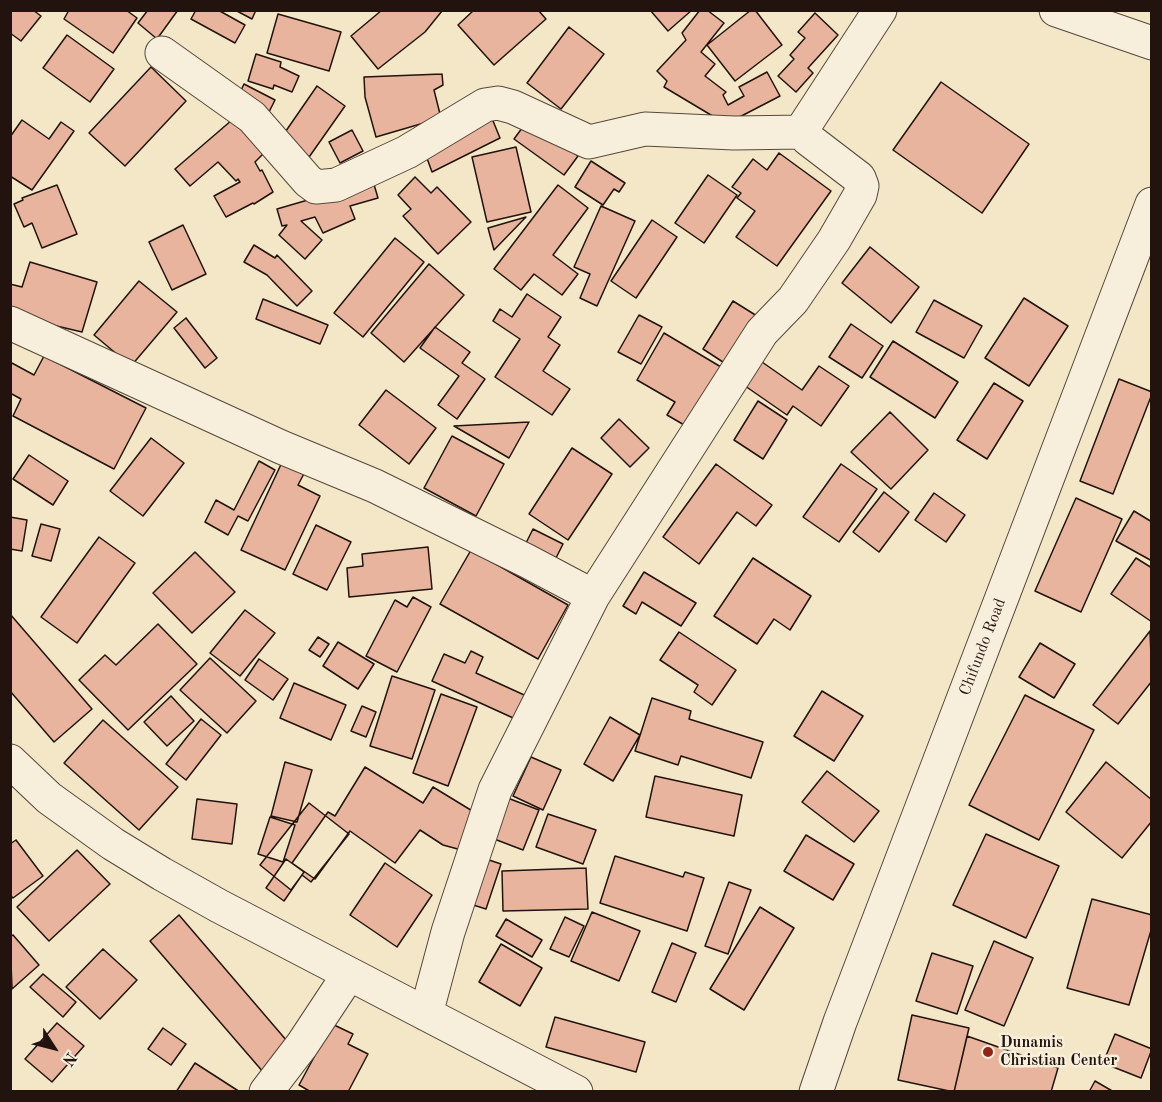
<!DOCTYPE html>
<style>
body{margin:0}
#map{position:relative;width:1162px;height:1102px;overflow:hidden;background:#f3e7c8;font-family:"Old Standard TT",serif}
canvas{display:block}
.frame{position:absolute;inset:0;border:12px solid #22130e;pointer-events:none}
.north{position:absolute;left:24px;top:1018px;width:60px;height:60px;-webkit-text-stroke:4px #f7efdb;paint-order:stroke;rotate:126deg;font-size:16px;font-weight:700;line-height:24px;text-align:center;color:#22130e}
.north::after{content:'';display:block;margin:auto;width:21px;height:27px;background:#22130e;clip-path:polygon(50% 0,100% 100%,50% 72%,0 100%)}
</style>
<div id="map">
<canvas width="1162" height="1102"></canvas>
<div class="frame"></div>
<div class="north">N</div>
</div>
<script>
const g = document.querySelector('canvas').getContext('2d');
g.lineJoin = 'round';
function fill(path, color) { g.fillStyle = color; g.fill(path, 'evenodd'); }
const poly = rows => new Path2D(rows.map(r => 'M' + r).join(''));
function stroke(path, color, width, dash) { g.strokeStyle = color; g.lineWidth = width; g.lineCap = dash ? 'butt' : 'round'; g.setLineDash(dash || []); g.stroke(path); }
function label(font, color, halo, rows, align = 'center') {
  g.font = font + ' "Old Standard TT",serif'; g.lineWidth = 5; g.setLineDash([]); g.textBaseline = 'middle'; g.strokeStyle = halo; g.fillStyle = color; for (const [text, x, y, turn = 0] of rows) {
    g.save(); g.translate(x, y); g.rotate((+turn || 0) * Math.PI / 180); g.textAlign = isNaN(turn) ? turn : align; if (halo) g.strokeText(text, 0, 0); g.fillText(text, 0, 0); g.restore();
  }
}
const building = poly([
 [10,10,33,10,41,16,21,41,10,33,10,10],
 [69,10,126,10,137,18,113,53,64,19,69,10],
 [148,10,178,10,157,39,138,23,148,10],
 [196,10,218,10,245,25,235,43,191,19,196,10],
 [235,10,256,10,252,19,235,10],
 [382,10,440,10,442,11,425,32,378,69,351,36,382,10],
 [474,10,538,10,546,19,494,65,458,25,474,10],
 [650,10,692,10,668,31,650,10],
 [700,10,707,10,724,23,701,52,715,64,705,76,726,92,723,95,728,105,744,96,739,87,767,72,780,96,726,124,664,87,667,81,657,71,686,40,682,33,700,10],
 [751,10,755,10,782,45,735,81,707,45,751,10],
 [815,13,838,35,808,68,813,73,796,92,778,76,794,59,790,55,805,38,798,32,815,13],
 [278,14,341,32,329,71,267,53,278,14],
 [569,27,604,54,561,109,527,83,569,27],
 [67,35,114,69,90,102,43,68,67,35],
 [256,54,281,62,280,67,299,76,292,92,274,85,273,89,248,81,256,54],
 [151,67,186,101,125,166,89,133,151,67],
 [442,74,443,85,434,90,441,118,376,137,365,97,364,77,442,74],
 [941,82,1029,144,982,213,893,150,941,82],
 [244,84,275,100,268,114,237,99,244,84],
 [317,86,345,106,307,160,279,141,317,86],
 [491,116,500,138,432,172,424,150,491,116],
 [22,120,49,139,61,122,74,131,32,190,10,176,10,137,22,120],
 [232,120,264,153,255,162,260,171,262,170,273,192,254,204,253,203,226,217,214,196,240,182,238,179,236,181,218,162,190,186,175,169,232,120],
 [528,120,578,156,564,175,514,139,528,120],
 [352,130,363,151,340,163,329,142,352,130],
 [516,147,531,212,487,222,472,157,516,147],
 [779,153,831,191,777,266,736,237,755,211,737,198,741,193,732,187,753,159,767,170,779,153],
 [591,161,625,183,619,192,614,189,603,205,575,187,591,161],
 [708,175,737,195,704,243,675,223,708,175],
 [415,177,431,193,437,187,471,222,438,254,403,216,411,209,398,195,415,177],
 [373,181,378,198,350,206,355,219,323,233,315,217,301,221,322,240,305,259,279,235,287,225,282,226,277,209,373,181],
 [57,185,77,234,42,248,32,223,24,227,14,204,23,200,22,198,57,185],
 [558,185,588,208,553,255,578,274,562,295,534,274,521,290,494,269,558,185],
 [601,206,635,221,597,306,580,298,590,274,574,267,601,206],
 [526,217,494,250,488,228,526,217],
 [652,220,677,237,636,298,611,281,652,220],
 [183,225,206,274,172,290,149,242,183,225],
 [395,238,424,262,363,337,334,313,395,238],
 [254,245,275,258,277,255,312,291,297,306,267,275,244,262,254,245],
 [870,247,919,287,891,323,842,283,870,247],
 [30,262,97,282,82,332,10,315,10,284,22,287,30,262],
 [429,264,464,295,404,362,371,333,429,264],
 [139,281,177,312,131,366,94,335,139,281],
 [527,294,561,317,548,337,560,345,543,371,570,389,552,415,495,377,520,339,493,321,500,309,512,317,527,294],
 [1024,298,1068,326,1029,386,985,358,1024,298],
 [263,299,328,325,320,344,256,319,263,299],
 [934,300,982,326,964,358,916,332,934,300],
 [733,301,757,316,726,364,703,349,733,301],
 [639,315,662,327,641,364,618,352,639,315],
 [186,318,217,358,205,368,174,328,186,318],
 [851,324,883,346,862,378,829,357,851,324],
 [435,327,470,352,462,363,485,379,457,419,438,405,459,376,420,348,435,327],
 [664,333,721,367,686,426,667,415,675,402,637,380,664,333],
 [893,341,958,382,935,418,870,377,893,341],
 [752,355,802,390,819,366,849,386,821,426,793,406,787,415,735,379,752,355],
 [44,356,146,408,114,469,13,416,21,399,10,393,10,362,34,375,44,356],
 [1119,379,1152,392,1152,394,1113,494,1080,481,1119,379],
 [994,383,1023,401,987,459,957,440,994,383],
 [386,390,436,428,409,464,359,425,386,390],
 [758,401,787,420,763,459,734,440,758,401],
 [890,412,928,450,891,489,851,452,890,412],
 [619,419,649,448,630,467,601,438,619,419],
 [529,422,509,458,454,426,529,422],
 [452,436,504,464,476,516,424,488,452,436],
 [151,438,184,463,143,516,110,491,151,438],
 [572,448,612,474,568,540,529,514,572,448],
 [29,455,68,481,53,505,13,479,29,455],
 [284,458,307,468,298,485,320,496,285,570,241,550,284,458],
 [259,461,275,470,248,521,238,516,228,535,205,522,216,500,234,510,259,461],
 [716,464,772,505,756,526,737,512,699,564,663,537,716,464],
 [841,464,877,489,839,542,803,517,841,464],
 [884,492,909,512,879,552,853,532,884,492],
 [934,493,965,515,946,542,915,520,934,493],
 [1076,498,1122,519,1081,612,1035,591,1076,498],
 [1134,511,1152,522,1152,561,1116,541,1134,511],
 [10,517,27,520,22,551,10,549,10,517],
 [41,524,60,529,51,561,32,556,41,524],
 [316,525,351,542,327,590,293,574,316,525],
 [533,529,563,544,555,560,525,545,533,529],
 [99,537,135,563,77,643,41,617,99,537],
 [428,547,432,589,349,597,347,568,363,566,362,554,428,547],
 [471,550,568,605,538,659,440,604,471,550],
 [195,552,235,592,192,633,153,593,195,552],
 [753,558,811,596,790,630,774,619,757,644,714,616,753,558],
 [1136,558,1152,568,1152,622,1111,594,1136,558],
 [644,572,696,603,681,626,642,602,636,614,623,606,644,572],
 [413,597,431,607,397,672,366,656,395,600,407,607,413,597],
 [245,610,275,633,240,676,210,653,245,610],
 [10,614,92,709,54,742,10,691,10,614],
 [158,624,197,664,128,730,79,680,105,655,116,665,158,624],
 [1150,631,1152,681,1118,724,1093,705,1150,631],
 [679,632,736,670,712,705,694,692,698,685,660,660,679,632],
 [318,637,329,644,320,657,309,650,318,637],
 [338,642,374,664,358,689,323,666,338,642],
 [1040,643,1075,664,1054,698,1019,677,1040,643],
 [471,651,483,657,476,673,533,699,522,722,432,681,444,654,465,663,471,651],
 [210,658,256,701,227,733,180,690,210,658],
 [259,659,288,679,273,700,245,680,259,659],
 [392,676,435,690,412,759,370,746,392,676],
 [294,683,346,705,331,740,280,718,294,683],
 [822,691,863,716,834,761,794,736,822,691],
 [441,694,477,707,448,786,413,773,441,694],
 [1025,695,1094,730,1039,840,969,805,1025,695],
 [171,696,194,721,167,746,144,722,171,696],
 [652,698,691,711,689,719,763,742,751,778,681,756,678,765,635,751,652,698],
 [362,706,376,712,366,737,351,731,362,706],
 [610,717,640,735,613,781,584,764,610,717],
 [201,719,221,735,186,780,166,764,201,719],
 [103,720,178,787,139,830,64,763,103,720],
 [531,757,561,770,543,810,513,796,531,757],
 [285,762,312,770,297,822,271,816,285,762],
 [1106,762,1152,800,1152,821,1122,858,1066,812,1106,762],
 [365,767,423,803,433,787,474,812,465,851,443,845,420,830,395,863,350,831,315,879,292,863,328,812,335,816,365,767],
 [827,771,879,811,854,842,802,802,827,771],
 [655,776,742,795,734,836,646,817,655,776],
 [505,797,539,810,523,850,489,837,505,797],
 [197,799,237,804,232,844,192,839,197,799],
 [309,803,349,834,311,882,302,875,291,890,260,865,309,803],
 [548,814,596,830,583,864,536,847,548,814],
 [270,817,295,825,283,862,258,854,270,817],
 [986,834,1059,866,1026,938,953,905,986,834],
 [806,835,854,864,833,900,784,871,806,835],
 [16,840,43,876,13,898,10,895,10,844,16,840],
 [77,850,110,884,49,941,17,907,77,850],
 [615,856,683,877,685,872,704,878,687,931,600,903,615,856],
 [483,858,501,864,486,909,467,903,483,858],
 [286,859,304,872,284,901,266,888,286,859],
 [385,863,432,895,397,947,350,915,385,863],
 [586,868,588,909,503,911,502,871,586,868],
 [729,882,751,890,728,954,705,946,729,882],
 [1092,899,1152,915,1152,927,1129,1005,1067,988,1092,899],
 [760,907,794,928,744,1010,710,989,760,907],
 [592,912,640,931,619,981,571,961,592,912],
 [179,915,293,1048,264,1073,150,941,179,915],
 [565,917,584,926,569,957,550,949,565,917],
 [506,919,542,940,532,957,496,936,506,919],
 [13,935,39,965,12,989,10,937,13,935],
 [994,941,1033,958,1004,1026,965,1010,994,941],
 [672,943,696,953,676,1002,652,992,672,943],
 [501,944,542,968,520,1006,479,982,501,944],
 [103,949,137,980,100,1019,66,987,103,949],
 [932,953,973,966,957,1014,916,1001,932,953],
 [43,974,76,1002,63,1017,30,987,43,974],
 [912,1015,969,1028,954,1092,898,1080,912,1015],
 [555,1017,645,1042,636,1072,546,1047,555,1017],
 [57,1023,84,1046,52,1082,25,1059,57,1023],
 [332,1024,353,1034,348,1044,368,1054,348,1092,311,1092,299,1085,332,1024],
 [163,1028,186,1044,171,1065,148,1049,163,1028],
 [1115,1034,1152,1049,1141,1078,1103,1063,1115,1034],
 [967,1036,1058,1068,1051,1092,954,1092,967,1036],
 [195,1063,240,1092,176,1092,195,1063],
 [1095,1081,1114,1092,1089,1092,1095,1081]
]);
fill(building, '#e8b49d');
stroke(building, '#22130e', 1.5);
const minor = poly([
 [1056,10,1152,43],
 [162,53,252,117,308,181,316,187,336,185,407,152,485,105,498,103,513,107,589,142,645,129,734,133,804,132],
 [10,323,281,447,375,486,527,561,593,596],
 [10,761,49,798,113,844,162,874,219,906,576,1092],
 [426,1014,448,932,495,790,593,596,762,332,793,300,834,240,860,195,862,186,859,178,808,139,804,132,805,125,880,10],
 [266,1092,302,1045,349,974]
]);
const tertiary = poly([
 [816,1092,840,1022,1152,204]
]);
stroke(minor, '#56483c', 35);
stroke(tertiary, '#56483c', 35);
stroke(minor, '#f7efdb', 33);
stroke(tertiary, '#f7efdb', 33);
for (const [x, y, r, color] of [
 [988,1052,6,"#8f2418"]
]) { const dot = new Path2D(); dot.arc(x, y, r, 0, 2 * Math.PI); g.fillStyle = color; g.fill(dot); stroke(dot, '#f7efdb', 2); }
label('16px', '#22130e', '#f7efdb', [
 ["Chifundo Road",983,647,-69]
]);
label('bold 16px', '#22130e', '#f7efdb', [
 ["Dunamis",1000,1043],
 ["Christian Center",1000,1061]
], 'left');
</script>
